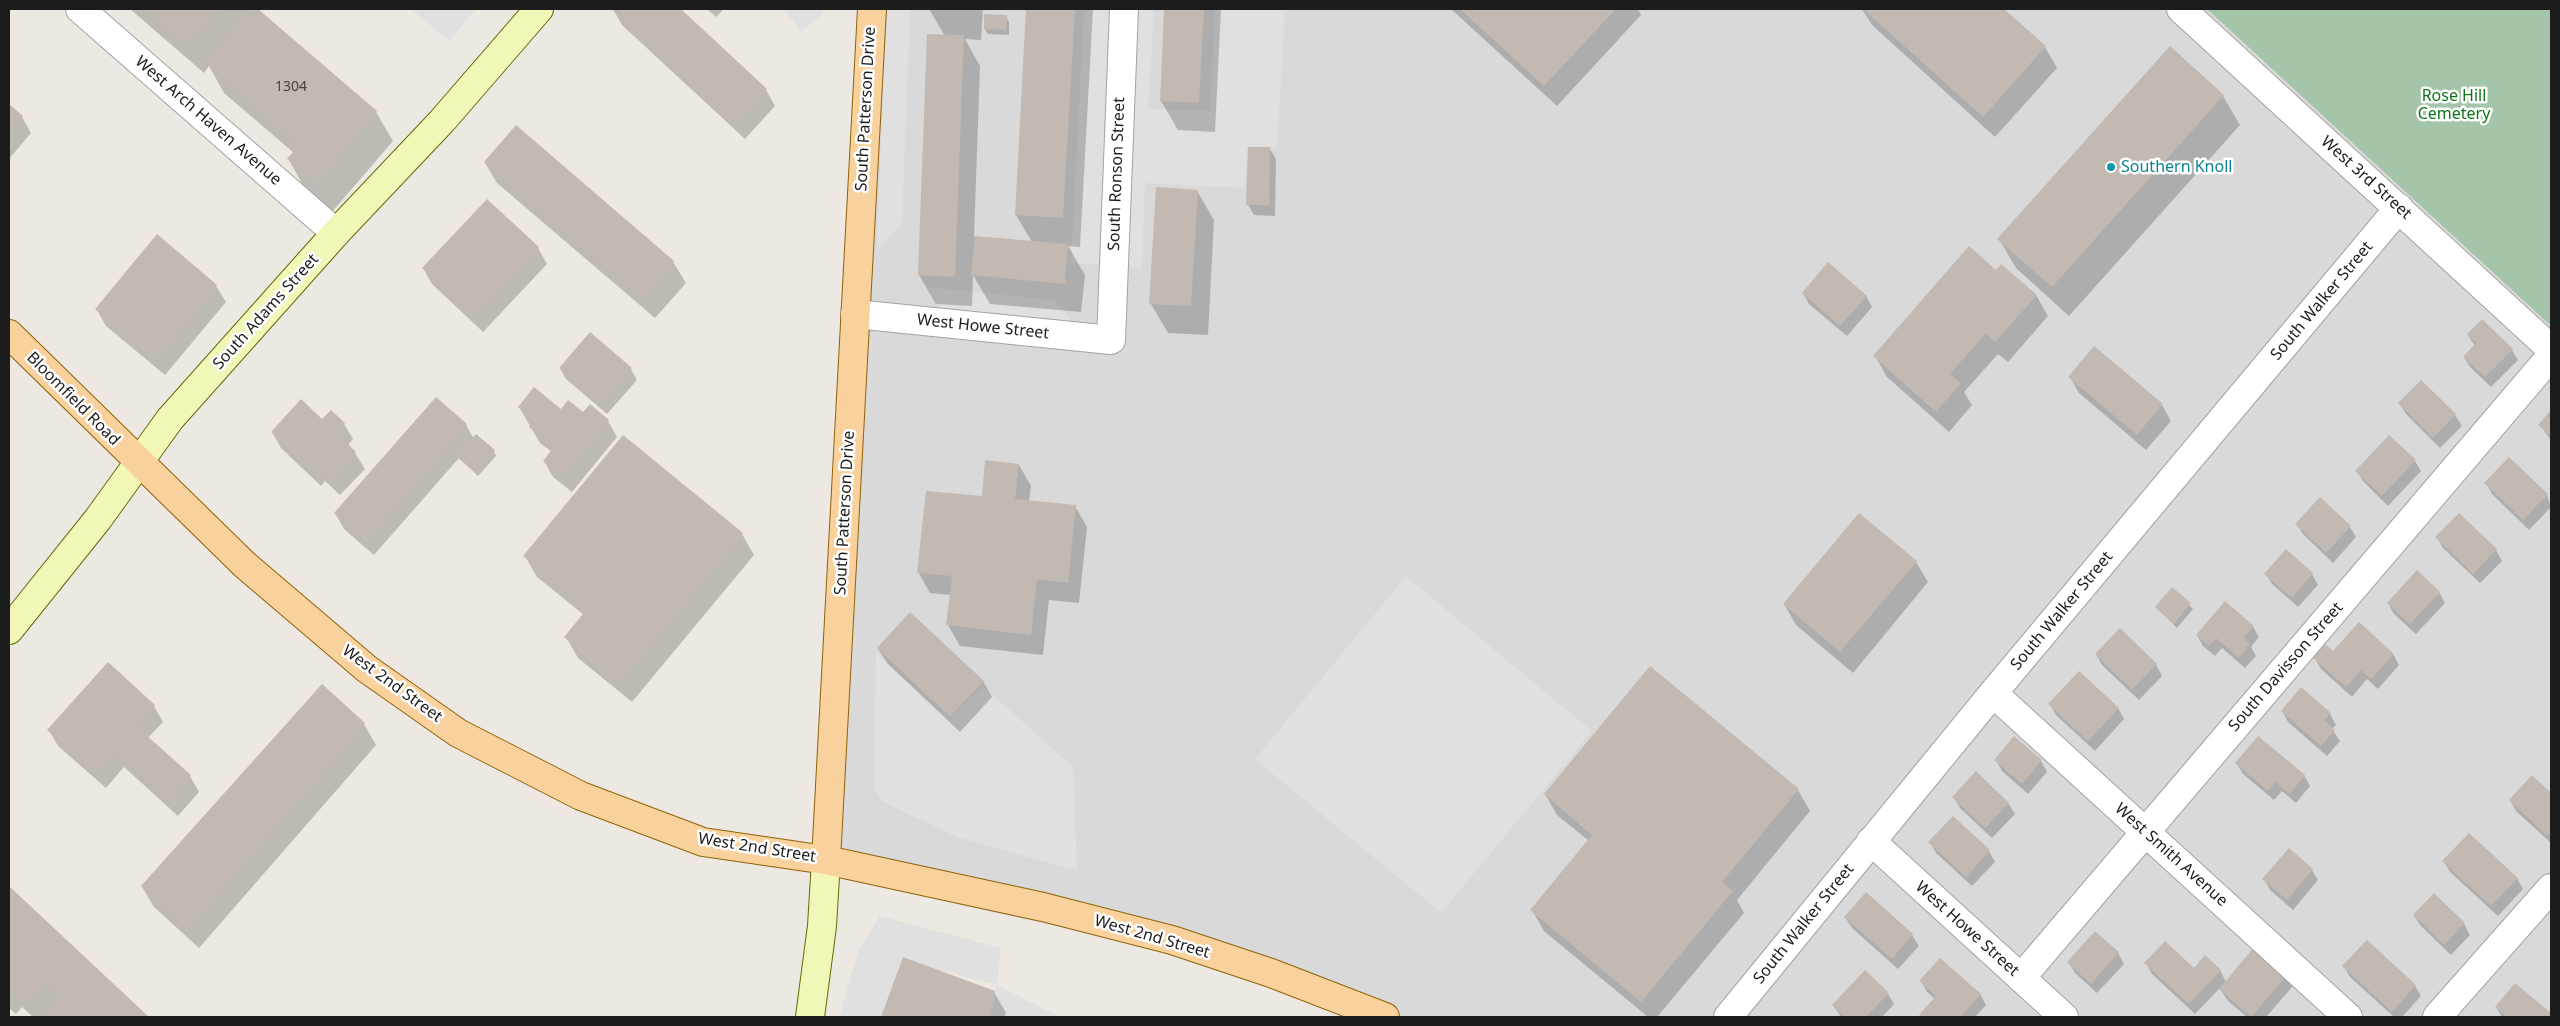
<!DOCTYPE html>
<style>
body{margin:0}
#map{position:relative;width:2560px;height:1026px;overflow:hidden;background:#ede9e2;font-family:"Noto Sans",sans-serif}
canvas{display:block}
.frame{position:absolute;inset:0;border:10px solid #1c1c1c;pointer-events:none}
</style>
<div id="map">
<canvas width="2560" height="1026"></canvas>
<div class="frame"></div>
</div>
<script>
const g = document.querySelector('canvas').getContext('2d');
g.lineJoin = 'round';
function fill(path, color) { g.fillStyle = color; g.fill(path, 'evenodd'); }
const poly = rows => new Path2D(rows.map(r => 'M' + r).join(''));
function stroke(path, color, width, dash) { g.strokeStyle = color; g.lineWidth = width; g.lineCap = dash ? 'butt' : 'round'; g.setLineDash(dash || []); g.stroke(path); }
function label(font, color, halo, rows, align = 'center') {
  g.font = font + ' "Noto Sans",sans-serif'; g.lineWidth = 5; g.setLineDash([]); g.textBaseline = 'middle'; g.strokeStyle = halo; g.fillStyle = color; for (const [text, x, y, turn = 0] of rows) {
    g.save(); g.translate(x, y); g.rotate((+turn || 0) * Math.PI / 180); g.textAlign = isNaN(turn) ? turn : align; if (halo) g.strokeText(text, 0, 0); g.fillText(text, 0, 0); g.restore();
  }
}
fill(poly([
 [863,9,2207,9,2551,326,2551,1017,1349,1017,1228,965,811,871]
]), '#dad9d9');
fill(poly([
 [2207,9,2551,9,2551,326]
]), '#a4c5a9');
fill(poly([
 [411,9,476,9,449,41],
 [784,9,822,9,822,15,801,32],
 [886,9,910,9,902,224,877,251],
 [1084,9,1154,9,1148,109,1210,110,1215,9,1285,9,1277,147,1247,146,1245,188,1145,183,1142,268,1071,263],
 [926,287,1054,300,1072,321,944,311],
 [1406,576,1592,731,1441,913,1255,759],
 [876,653,949,719,983,686,1073,767,1077,871,957,837,881,801,874,786],
 [880,916,1001,948,997,985,1060,1017,990,1017,997,985,902,961,886,1017,839,1017,859,949]
]), '#e0e0e0');
fill(poly([
 [130,9,252,9,253,11,256,9,376,112,393,141,332,212,305,189,289,160,294,153,224,93,209,66,204,73],
 [613,9,679,9,766,90,775,106,745,139,622,25],
 [707,9,724,9,716,17],
 [929,9,983,9,981,40,965,39,980,66,974,237,1032,242,1016,215,1028,9,1093,9,1080,247,1068,246,1085,275,1081,312,990,304,973,275,972,306,936,304,919,275,928,35,945,36],
 [1165,9,1221,9,1215,132,1178,130,1161,101],
 [1451,9,1638,9,1641,15,1557,106],
 [1862,9,2002,9,2045,47,2057,68,1995,137,1872,25],
 [1006,17,1009,22,1009,35,988,34,985,29],
 [2170,48,2223,96,2240,125,2069,316,2016,268,1999,239],
 [9,105,22,117,31,133,9,159],
 [516,127,673,262,686,283,655,318,497,183,485,163],
 [1270,149,1276,159,1275,216,1254,215,1248,205],
 [1197,191,1214,220,1208,335,1168,333,1151,304],
 [538,248,547,264,483,332,432,284,423,268],
 [1996,271,2036,295,2048,316,2008,362,1998,354,1964,392,1972,405,1949,432,1887,377,1875,356],
 [216,286,226,302,165,375,106,326,97,310],
 [1803,293,1866,296,1872,307,1847,336,1809,304],
 [2468,335,2512,350,2518,360,2491,387,2470,367,2464,357,2475,346],
 [560,368,631,369,637,380,607,414,566,379],
 [2070,377,2162,405,2171,421,2146,450,2079,393],
 [2421,381,2455,415,2462,426,2440,448,2406,414,2399,403],
 [519,407,583,414,608,421,617,437,572,492,553,477,544,461,552,452,540,443],
 [2551,412,2551,440,2540,425],
 [322,421,344,424,353,439,348,445,355,453,365,469,340,495,325,481,321,486,281,448,272,432],
 [466,425,474,439,494,451,496,456,478,476,459,458,374,555,344,529,335,513],
 [2415,461,2421,471,2388,506,2363,481,2357,471],
 [1019,465,1031,486,1029,501,1075,506,1087,527,1079,603,1049,600,1043,655,960,646,948,625,951,595,930,593,918,572,983,497],
 [2486,483,2547,495,2551,507,2529,530,2492,494],
 [2320,499,2350,527,2356,537,2333,563,2303,534,2297,524],
 [2459,515,2496,550,2502,561,2480,583,2443,548,2437,537],
 [742,534,754,555,632,702,578,658,566,637,584,615,537,577,525,556],
 [2286,551,2312,574,2318,585,2298,607,2272,584,2266,574],
 [1916,562,1928,582,1853,673,1796,625,1784,604],
 [2172,588,2193,609,2177,628,2156,607],
 [2439,592,2445,603,2416,634,2394,614,2388,603],
 [2253,627,2259,637,2251,647,2256,656,2245,668,2222,648,2215,656,2203,646,2197,635],
 [878,649,983,681,992,697,960,732,888,664],
 [2333,653,2393,654,2399,665,2378,689,2367,679,2352,697,2321,669,2315,658],
 [2096,654,2156,665,2162,676,2139,700,2102,665],
 [1650,667,1798,790,1810,811,1737,900,1744,913,1657,1017,1648,1017,1544,931,1532,910,1589,841,1557,815,1545,794],
 [2050,704,2118,708,2124,719,2095,751,2056,715],
 [154,706,163,722,148,738,190,776,199,792,178,816,124,767,106,788,58,746,49,730],
 [2282,711,2330,714,2336,725,2332,729,2340,741,2327,756,2288,722],
 [364,724,376,745,199,948,154,907,142,887],
 [2014,738,2041,761,2047,772,2028,794,2002,771,1996,760],
 [2237,764,2304,775,2310,786,2296,803,2282,791,2274,800,2243,774],
 [2532,777,2551,795,2551,843,2516,811,2510,800],
 [1954,797,2008,803,2015,814,1992,838,1960,808],
 [1953,817,1989,851,1995,862,1972,886,1936,853,1930,842],
 [2289,850,2312,870,2318,880,2293,910,2270,890,2264,879],
 [2444,861,2517,878,2523,889,2498,916,2450,872],
 [9,888,147,1017,33,1017,22,1007,16,1014,9,1008],
 [1866,894,1912,935,1919,946,1898,969,1852,928,1845,917],
 [2434,895,2464,924,2470,935,2451,955,2421,926,2414,916],
 [2367,941,2415,986,2421,996,2402,1017,2394,1017,2350,977,2344,966],
 [2118,953,2124,964,2097,993,2075,973,2069,963],
 [904,959,994,992,1006,1013,1004,1017,883,1017],
 [2146,963,2220,970,2226,982,2287,975,2293,986,2266,1017,2247,1017,2227,1000,2220,988,2195,1014,2152,974],
 [1921,981,1980,994,1986,1005,1975,1017,1922,1017,1921,1015,1935,999,1927,992],
 [2515,984,2551,1015,2551,1017,2502,1017,2496,1007],
 [1888,994,1894,1004,1882,1017,1841,1017,1833,1005]
]), '#0003');
fill(poly([
 [145,9,218,9,186,45],
 [253,9,258,9,377,111,315,183,287,159,300,144,206,63],
 [612,9,681,9,767,89,735,124],
 [1026,9,1075,9,1063,218,1015,215],
 [1164,9,1204,9,1199,103,1160,101],
 [1460,9,1616,9,1544,86],
 [1863,9,2004,9,2046,46,1983,117],
 [984,14,1007,15,1006,30,984,29],
 [927,34,964,35,955,277,918,275],
 [2170,46,2224,95,2052,287,1997,239],
 [9,104,23,116,9,133],
 [516,125,674,261,642,298,484,162],
 [1248,147,1270,147,1269,205,1246,205],
 [1156,187,1198,190,1191,306,1149,304],
 [487,199,539,247,474,317,422,268],
 [157,234,217,285,156,360,95,309],
 [975,236,1068,244,1065,284,971,275],
 [1969,246,1996,270,2001,264,2037,295,1995,342,1986,333,1950,374,1961,383,1936,412,1873,356],
 [1828,262,1867,296,1840,326,1802,293],
 [2482,319,2513,349,2485,377,2463,357,2476,343,2467,334],
 [590,332,632,368,601,404,559,368],
 [2094,346,2163,404,2137,435,2068,377],
 [2421,380,2456,414,2433,438,2398,403],
 [534,387,561,409,568,400,583,412,590,404,609,420,562,477,543,461,554,447,529,427,534,421,518,407],
 [436,397,467,424,365,540,334,513],
 [301,399,322,419,331,410,345,423,336,432,356,452,330,480,316,466,311,470,271,432],
 [2551,410,2551,436,2538,425],
 [476,434,495,450,475,472,457,457],
 [623,435,743,533,619,682,564,637,587,609,523,556],
 [2389,435,2416,460,2382,496,2355,471],
 [2509,457,2548,494,2523,520,2484,483],
 [985,460,1019,464,1015,499,1076,505,1068,583,1037,579,1031,635,946,625,952,576,917,573,926,491,982,496],
 [2320,497,2351,526,2326,553,2295,524],
 [1859,513,1917,561,1840,652,1783,604],
 [2459,513,2497,549,2473,574,2435,537],
 [2286,549,2313,573,2292,598,2264,574],
 [2417,570,2440,592,2410,624,2387,603],
 [2172,587,2191,603,2174,624,2155,607],
 [2225,601,2254,626,2243,638,2250,644,2239,658,2216,638,2209,646,2196,635],
 [910,612,984,681,950,717,877,648],
 [2359,622,2394,654,2371,679,2361,670,2346,687,2313,658,2325,644,2333,651],
 [2120,628,2157,664,2132,690,2095,654],
 [108,662,155,705,136,726,191,775,168,800,115,752,96,773,47,730],
 [1650,666,1799,789,1722,882,1733,891,1641,1002,1530,910,1592,835,1544,794],
 [2079,671,2119,708,2088,741,2048,704],
 [322,684,365,723,187,928,141,886],
 [2301,687,2331,713,2324,720,2335,730,2321,746,2281,711],
 [2014,736,2042,760,2022,784,1994,760],
 [2258,736,2305,775,2290,794,2275,782,2268,791,2235,763],
 [1976,771,2009,803,1985,828,1952,797],
 [2532,775,2551,793,2551,832,2547,836,2509,800],
 [1953,816,1990,850,1966,877,1928,842],
 [2469,833,2518,878,2491,906,2442,861],
 [2289,848,2313,869,2287,900,2262,879],
 [9,886,149,1017,42,1017,62,996,46,981,26,1002,9,987],
 [1866,892,1913,934,1892,959,1844,917],
 [2434,893,2465,923,2444,945,2413,915],
 [2095,931,2119,952,2091,984,2067,962],
 [2367,940,2416,985,2392,1012,2342,966],
 [2165,941,2194,968,2205,955,2221,970,2189,1004,2144,963],
 [2255,946,2288,974,2251,1017,2219,989],
 [903,957,995,991,985,1017,881,1017],
 [1940,958,1981,994,1960,1017,1921,1017,1919,1015,1936,996,1919,981],
 [1865,970,1889,993,1866,1017,1844,1017,1832,1005],
 [2515,983,2551,1013,2551,1017,2507,1017,2495,1007]
]), '#c1b9b2');
const street = poly([
 [80,9,336,233],
 [2181,9,2551,349],
 [855,314,1111,340,1124,9],
 [1993,693,2348,1017],
 [1871,841,2064,1017],
 [2021,978,2551,356],
 [1728,1017,1993,693,2399,208],
 [2437,1017,2551,888]
]);
const secondary = poly([
 [9,630,98,519,170,419,336,233,442,121,539,9],
 [810,1017,822,926,826,860]
]);
const primary = poly([
 [9,334,245,565,367,669,458,733,581,796,703,842,826,860,1043,907,1172,940,1271,973,1385,1017],
 [826,860,872,9]
]);
stroke(street, '#a3a3a3', 30);
stroke(secondary, '#616d09', 30);
stroke(primary, '#8e6306', 30);
stroke(street, '#fff', 28);
stroke(secondary, '#f2f6b7', 28);
stroke(primary, '#f8d19c', 28);
for (const [x, y, r, color] of [
 [2111,167,5,"#0f9aa8"]
]) { const dot = new Path2D(); dot.arc(x, y, r, 0, 2 * Math.PI); g.fillStyle = color; g.fill(dot); stroke(dot, '#fff', 2); }
label('14px', '#454342', null, [
 ["1304",291,87]
]);
label('16px', '#0f7419', '#fff', [
 ["Rose Hill",2454,96],
 ["Cemetery",2454,114]
]);
label('16px', '#1c1c1c', '#fff', [
 ["South Patterson Drive",866,109,-87],
 ["West Arch Haven Avenue",208,121,41],
 ["South Ronson Street",1117,174,-88],
 ["West 3rd Street",2366,178,42],
 ["South Walker Street",2322,301,-50],
 ["South Adams Street",266,312,-48],
 ["West Howe Street",983,327,6],
 ["Bloomfield Road",73,399,45],
 ["South Patterson Drive",845,513,-87],
 ["South Walker Street",2062,611,-50],
 ["South Davisson Street",2286,667,-49],
 ["West 2nd Street",392,684,36],
 ["West 2nd Street",757,848,9],
 ["West Smith Avenue",2171,855,42],
 ["South Walker Street",1804,924,-51],
 ["West Howe Street",1967,929,42],
 ["West 2nd Street",1152,937,16]
]);
label('16px', '#0d838f', '#fff', [
 ["Southern Knoll",2121,167]
], 'left');
</script>
